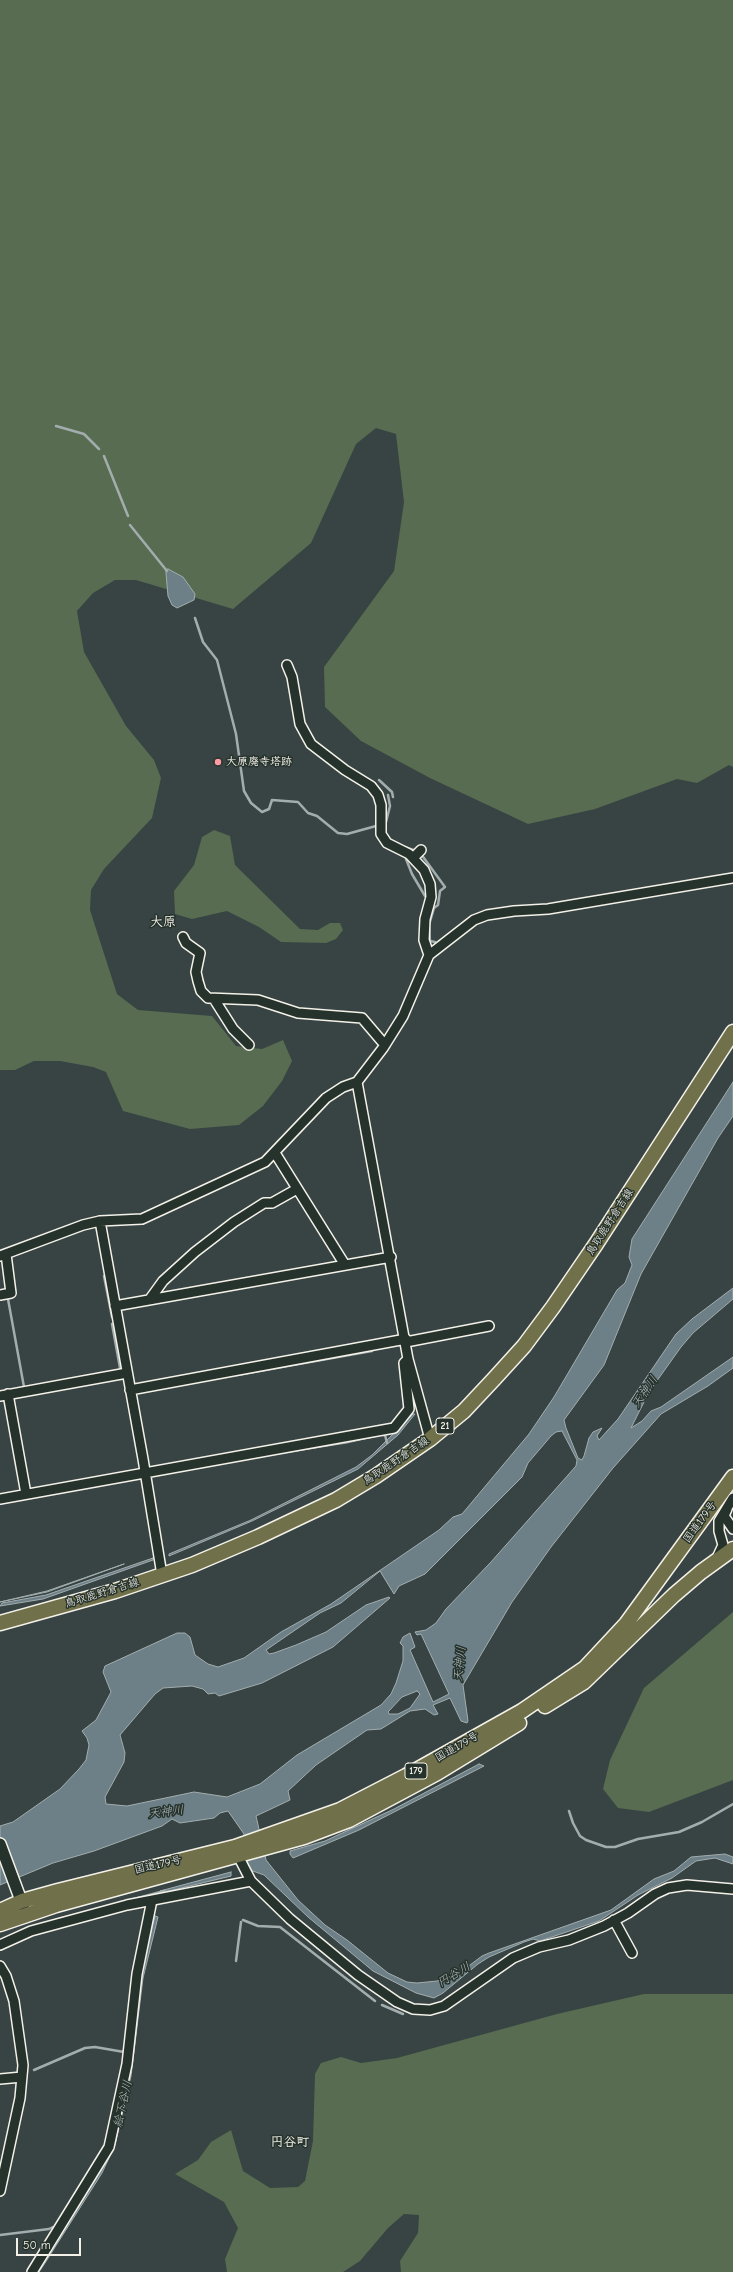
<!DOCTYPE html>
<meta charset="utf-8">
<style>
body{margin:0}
#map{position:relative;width:733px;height:2272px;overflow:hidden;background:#374443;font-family:"Comic Neue",sans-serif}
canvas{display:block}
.scale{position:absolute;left:16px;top:2238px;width:65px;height:18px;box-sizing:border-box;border:2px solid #f4f1e8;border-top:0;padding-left:5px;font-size:12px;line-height:14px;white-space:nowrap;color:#f4f1e8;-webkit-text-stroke:3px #26332d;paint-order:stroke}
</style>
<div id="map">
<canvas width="733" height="2272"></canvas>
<div class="scale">50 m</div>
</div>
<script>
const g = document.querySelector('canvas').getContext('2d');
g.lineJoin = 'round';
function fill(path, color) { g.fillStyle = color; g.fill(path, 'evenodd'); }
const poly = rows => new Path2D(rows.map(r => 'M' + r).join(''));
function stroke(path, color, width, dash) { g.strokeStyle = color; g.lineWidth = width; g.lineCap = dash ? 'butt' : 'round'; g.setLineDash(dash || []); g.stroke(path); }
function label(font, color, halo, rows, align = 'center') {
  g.font = font + ' "Comic Neue","Klee One",sans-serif'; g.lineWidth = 3; g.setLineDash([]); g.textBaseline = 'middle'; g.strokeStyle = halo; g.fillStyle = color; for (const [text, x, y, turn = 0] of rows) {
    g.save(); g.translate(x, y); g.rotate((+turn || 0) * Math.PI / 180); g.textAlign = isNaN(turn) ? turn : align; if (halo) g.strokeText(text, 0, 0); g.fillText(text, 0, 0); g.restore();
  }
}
fill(poly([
 [0,0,733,0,733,767,729,765,697,783,677,779,595,809,528,824,430,778,361,741,325,707,324,667,394,571,404,502,396,434,376,428,356,444,311,543,233,609,136,580,115,580,93,593,77,611,84,652,126,726,154,760,161,778,152,818,104,869,91,890,90,910,117,994,138,1010,212,1016,236,1046,262,1049,283,1040,292,1061,282,1081,263,1106,239,1125,190,1129,123,1111,106,1072,93,1067,60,1061,34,1061,15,1070,0,1070],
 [214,830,230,836,235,865,300,929,318,930,330,923,340,923,343,930,336,939,326,943,281,942,259,927,227,911,192,919,175,914,174,891,194,865,202,837],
 [733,1612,733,1780,649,1812,618,1808,603,1789,610,1760,644,1688],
 [644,1994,733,1994,733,2272,401,2272,400,2261,418,2233,419,2215,404,2214,388,2228,360,2261,343,2272,227,2272,225,2259,238,2228,224,2202,175,2174,198,2160,211,2142,231,2130,243,2171,270,2188,298,2187,305,2181,313,2141,315,2074,321,2063,341,2057,361,2063,397,2058,557,2014]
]), '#576c50');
const water = poly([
 [168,569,183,577,195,594,194,600,177,608,172,605,168,596,166,573,166,570,168,569],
 [733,1082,733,1116,718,1138,641,1274,604,1365,564,1420,566,1428,578,1458,582,1460,584,1456,589,1438,593,1432,602,1428,597,1436,599,1440,618,1419,676,1334,692,1319,733,1288,733,1299,693,1333,681,1347,649,1392,631,1428,642,1421,651,1411,661,1407,733,1357,733,1368,708,1386,661,1414,613,1468,551,1547,512,1602,463,1685,468,1721,467,1723,461,1721,450,1698,433,1705,438,1714,434,1715,425,1709,410,1711,381,1729,367,1730,316,1765,288,1791,290,1800,256,1816,266,1860,298,1900,325,1925,347,1940,388,1973,407,1982,417,1983,437,1981,458,1974,482,1956,489,1953,611,1910,654,1879,674,1871,691,1857,725,1854,733,1857,733,1864,715,1858,696,1861,672,1878,638,1895,599,1921,540,1941,533,1939,524,1942,489,1957,478,1964,443,1993,434,1998,416,1993,373,1971,308,1917,264,1875,250,1870,247,1866,244,1834,228,1811,220,1813,214,1818,180,1823,172,1819,162,1826,94,1851,53,1863,0,1885,0,1826,13,1822,60,1789,79,1769,86,1760,89,1745,87,1738,82,1731,96,1720,111,1692,103,1672,105,1666,177,1633,185,1633,190,1637,195,1655,208,1664,218,1667,244,1658,281,1632,331,1604,439,1530,453,1517,462,1514,529,1434,554,1397,617,1290,625,1283,632,1265,629,1257,632,1239,733,1082],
 [562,1431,577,1460,576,1466,491,1562,446,1609,436,1623,426,1630,415,1632,417,1635,421,1634,449,1694,433,1702,410,1650,415,1647,410,1633,403,1637,400,1643,403,1646,403,1661,396,1683,391,1694,381,1705,297,1755,260,1784,227,1797,194,1792,127,1806,106,1804,105,1797,124,1762,125,1753,120,1735,155,1694,163,1688,192,1686,203,1689,208,1694,215,1693,219,1696,262,1683,333,1647,390,1598,389,1597,366,1605,326,1632,296,1645,274,1653,269,1654,266,1650,320,1613,341,1603,380,1571,394,1594,399,1586,425,1574,522,1477,528,1463,551,1436,556,1432,562,1431],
 [417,1691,420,1694,410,1708,398,1714,389,1714,388,1712,402,1697,417,1691],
 [413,1414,415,1414,398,1435,358,1469,252,1521,169,1556,169,1554,251,1520,356,1467,372,1455,413,1414],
 [386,1434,347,1443,202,1466,345,1442,386,1434],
 [153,1558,153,1560,43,1599,0,1606,2,1603,46,1595,153,1558],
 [124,1564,47,1592,0,1602,47,1591,124,1564],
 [479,1764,484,1766,359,1830,293,1858,290,1854,290,1851,325,1841,394,1809,479,1764],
 [231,1872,231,1876,169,1891,160,1891,231,1872],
 [155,1916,158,1917,143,1978,131,2076,115,2145,102,2173,45,2263,39,2272,36,2272,105,2162,140,1974,155,1916]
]);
fill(water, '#6d8088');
stroke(water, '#a3adae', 1);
stroke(poly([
 [56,426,84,434,99,449],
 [104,456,128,516],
 [130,525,167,571],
 [195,618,203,642,217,660,236,734,244,791,251,803,262,812,269,809,272,800,298,802,308,813,317,816,338,833,347,834,376,826],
 [379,780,392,792,393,797],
 [385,826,390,806,388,795],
 [405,847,416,851],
 [421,854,445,887,440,891,438,905,434,908,429,925,430,941,435,942],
 [406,859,412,874,425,896],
 [104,1276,112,1317],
 [8,1299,24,1387],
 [112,1324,120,1368],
 [237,1375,372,1351],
 [383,1435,385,1435,387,1443],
 [569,1811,573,1823,580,1836,586,1840,606,1847,615,1847,638,1839,679,1832,702,1822,733,1804],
 [82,1913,164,1891],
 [243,1920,258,1926,280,1927,375,2001],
 [236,1961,241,1922],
 [382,2005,403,2014],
 [34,2070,85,2048,95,2047,124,2052],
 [0,2235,49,2229,53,2227]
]), '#a3adae', 2.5);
const minor = poly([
 [287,665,292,677,300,724,311,744,345,770,371,786,378,795,381,805,381,834,387,843,409,854,424,870,430,884,431,897,425,919,424,940,429,955],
 [413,858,421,850],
 [183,937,186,943,200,953,196,972,198,981,201,991,208,998,258,1000,298,1013,362,1018,385,1045],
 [214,999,233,1029,249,1045],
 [357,1082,408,1359,430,1439],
 [275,1153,345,1265],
 [100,1221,143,1459,162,1575],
 [0,1256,83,1225,100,1221,142,1219,265,1162,326,1098,343,1087,357,1082,383,1048,403,1016,429,955,474,920,487,915,514,911,548,909,733,878],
 [0,1295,11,1293,6,1254],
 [150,1299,163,1281,195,1252,234,1222,264,1203,272,1203,297,1189],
 [115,1306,391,1257],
 [406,1342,489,1326],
 [130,1390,406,1339],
 [8,1394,26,1494],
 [0,1396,127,1373],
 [0,1499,394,1428,409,1409,404,1363,408,1359],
 [727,1509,724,1516,733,1529],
 [717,1558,723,1545,719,1531,719,1521,733,1498],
 [236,1852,251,1881,290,1919,358,1975,397,2002,413,2009,430,2010,444,2006,513,1958,539,1947,569,1940,604,1926,628,1913,655,1894,668,1888,687,1885,733,1889],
 [614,1920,632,1953],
 [0,1945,31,1931,127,1905,251,1881],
 [0,1966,6,1976,14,2001,23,2065,20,2098,0,2191],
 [0,2079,22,2077],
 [32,2272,109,2147,127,2064,137,1974,152,1900]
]);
const tertiary = poly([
 [0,1844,26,1914]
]);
const primary = poly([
 [0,1623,115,1591,192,1565,258,1537,336,1500,376,1476,430,1439,464,1411,494,1379,524,1346,553,1307,596,1244,733,1032]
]);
const trunk = poly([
 [545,1706,584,1682,674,1595,701,1572,733,1549],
 [0,1911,22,1901,58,1891,235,1847,340,1810,406,1776,522,1711,585,1668,626,1624,733,1477],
 [0,1924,56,1905,304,1837,349,1820,437,1773,519,1723]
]);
stroke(minor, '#f4f1e8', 12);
stroke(tertiary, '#f4f1e8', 14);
stroke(primary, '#f4f1e8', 17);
stroke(trunk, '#f4f1e8', 17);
stroke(minor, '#26332d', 9);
stroke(tertiary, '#26332d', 11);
stroke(primary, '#70704a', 14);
stroke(trunk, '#70704a', 14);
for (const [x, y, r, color] of [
 [218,762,4,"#ff9aa2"]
]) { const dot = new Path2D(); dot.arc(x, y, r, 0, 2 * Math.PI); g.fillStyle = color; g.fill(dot); stroke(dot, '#26332d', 1.5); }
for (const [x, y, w] of [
 [445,1426,18],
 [416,1771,22]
]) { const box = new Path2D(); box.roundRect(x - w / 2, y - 8, w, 16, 3); g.fillStyle = '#26332d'; g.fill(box); stroke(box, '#f4f1e8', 1); }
label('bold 10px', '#f4f1e8', null, [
 ["21",445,1426],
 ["179",416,1771]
]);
label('bold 11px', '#f4f1e8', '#26332d', [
 ["大原廃寺塔跡",226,762]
], 'left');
label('11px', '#f4f1e8', '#26332d', [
 ["鳥取鹿野倉吉線",610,1222,-57],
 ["鳥取鹿野倉吉線",396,1461,-34],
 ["国道179号",700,1522,-54],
 ["鳥取鹿野倉吉線",102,1593,-17],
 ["国道179号",457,1747,-30],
 ["国道179号",158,1865,-13]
]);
label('italic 12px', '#b0b8b8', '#26332d', [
 ["天神川",645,1392,-56],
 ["天神川",460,1664,-84],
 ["天神川",166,1812,-7],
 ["円谷川",454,1975,-31],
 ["絵下谷川",123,2104,-77]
]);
label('bold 13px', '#f4f1e8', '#26332d', [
 ["大原",163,922],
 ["円谷町",290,2142]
]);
</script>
